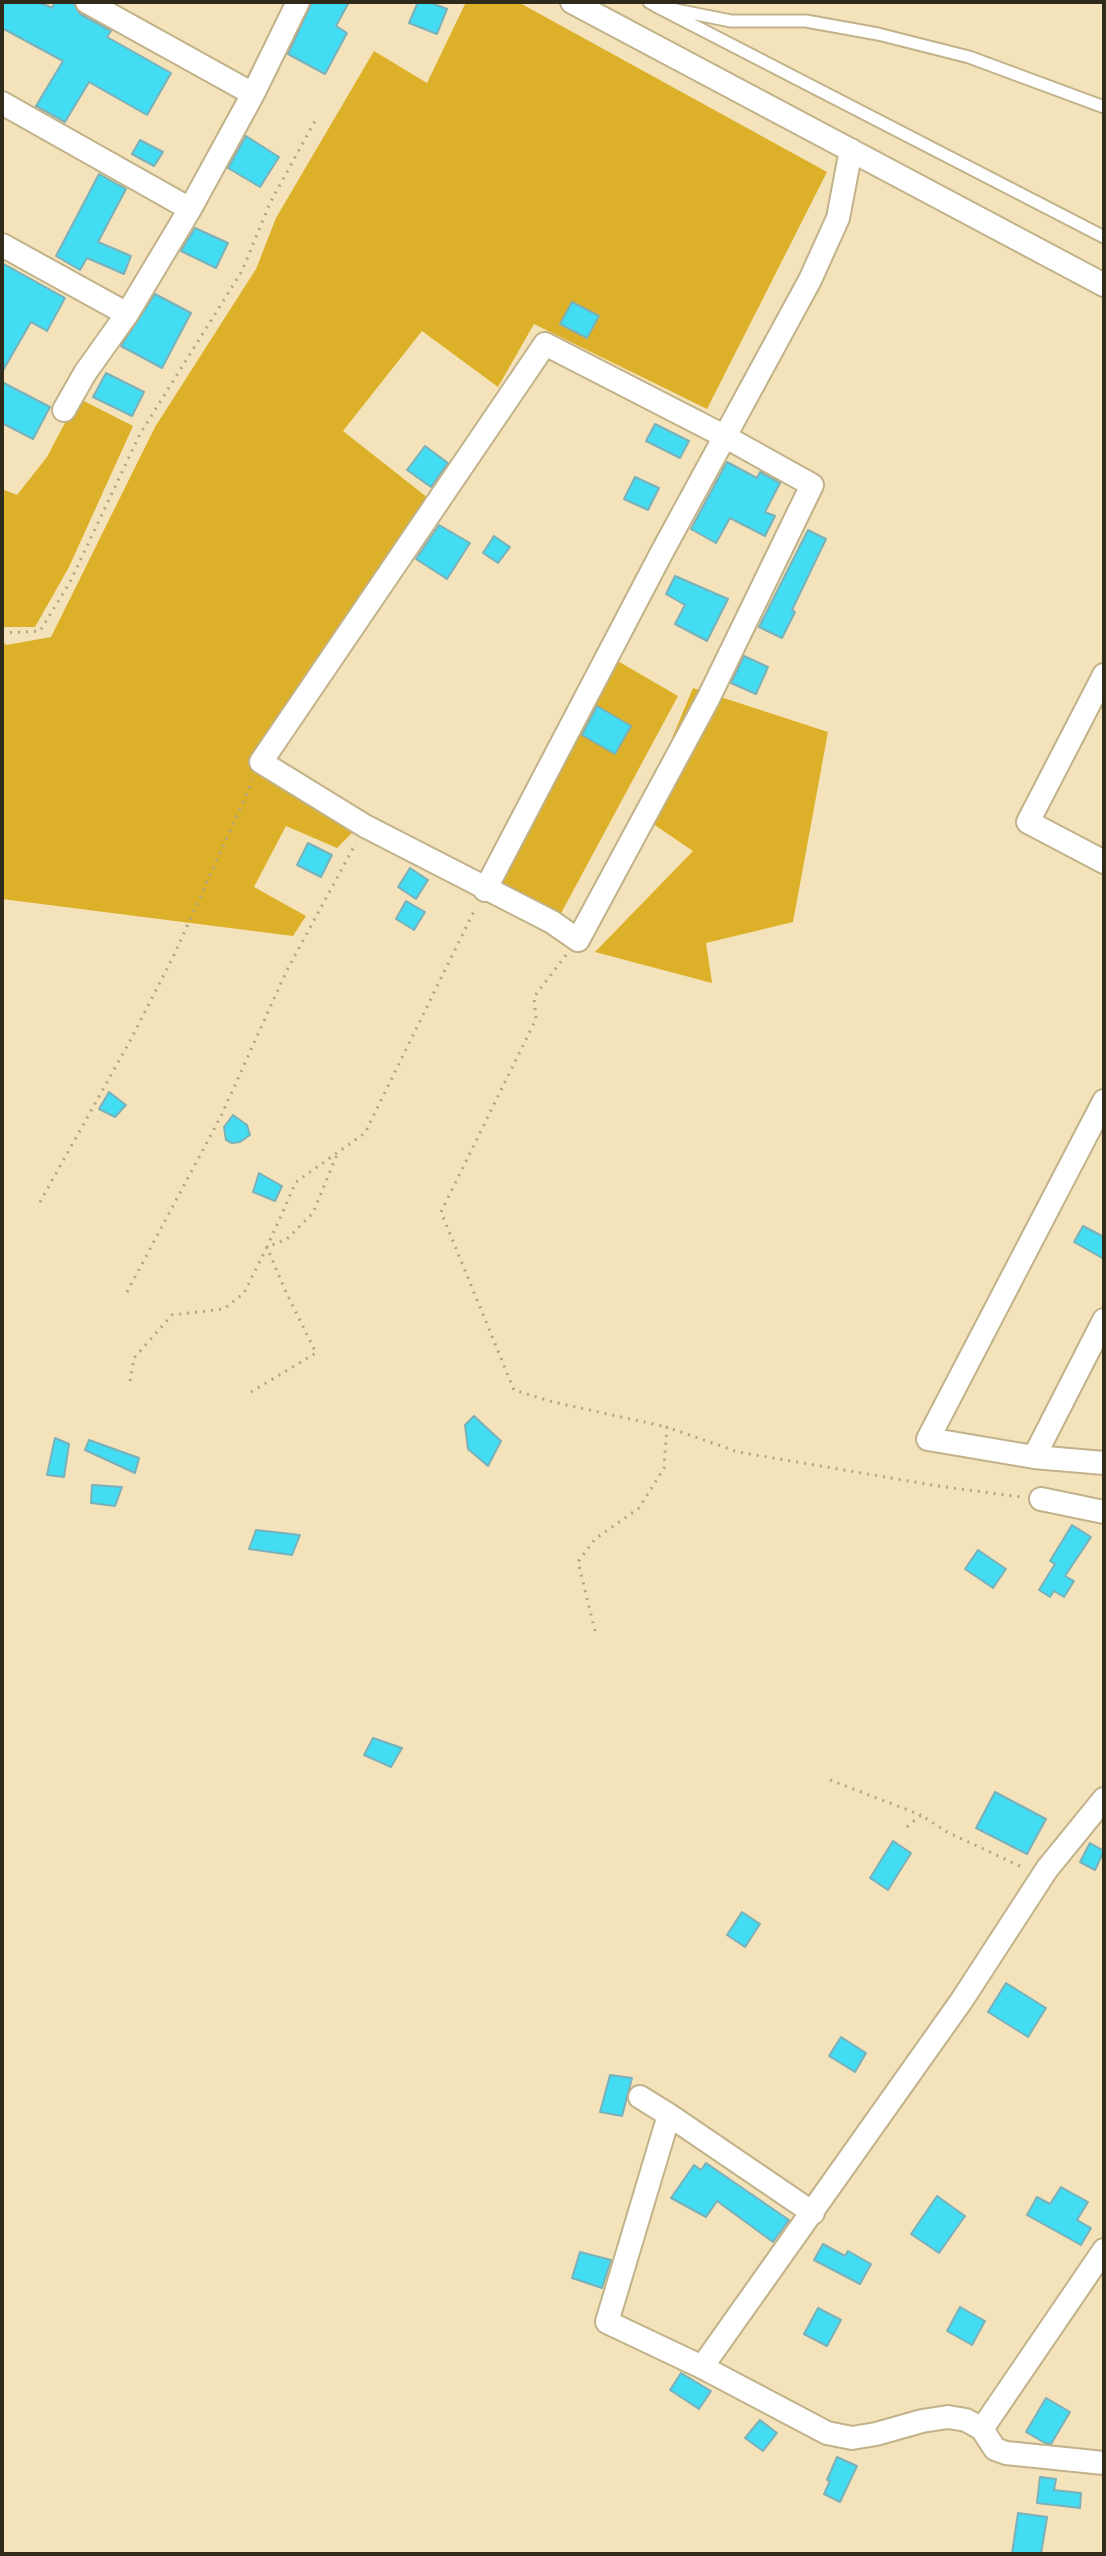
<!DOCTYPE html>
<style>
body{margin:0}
#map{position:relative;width:1106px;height:2556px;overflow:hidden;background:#f4e3ba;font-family:"Open Sans",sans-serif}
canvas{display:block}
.frame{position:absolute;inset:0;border:4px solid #302a1a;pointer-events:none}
</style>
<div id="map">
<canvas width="1106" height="2556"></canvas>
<div class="frame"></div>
</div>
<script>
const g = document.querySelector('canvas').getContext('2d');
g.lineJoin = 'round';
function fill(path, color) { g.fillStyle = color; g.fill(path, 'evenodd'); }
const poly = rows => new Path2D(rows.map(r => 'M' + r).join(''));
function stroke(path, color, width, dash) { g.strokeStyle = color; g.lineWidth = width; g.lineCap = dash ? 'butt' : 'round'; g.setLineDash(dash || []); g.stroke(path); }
fill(poly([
 [466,2,518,2,827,172,707,409,534,324,498,387,422,331,343,431,428,498,252,758,355,830,337,848,286,826,254,887,306,916,293,936,2,899,2,642,7,645,51,637,155,427,256,269,276,218,374,51,427,83],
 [78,398,133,426,69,567,35,627,5,627,2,626,2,489,17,495,47,457],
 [597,649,678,696,559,917,483,878],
 [693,688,828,732,793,922,706,943,712,983,595,952,693,851,640,815]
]), '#dcb028');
const building = poly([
 [2,2,39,2,52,8,55,2,73,2,80,14,111,31,107,37,171,73,147,115,89,82,65,122,36,106,63,61,2,28,2,2],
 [312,2,349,2,336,26,347,33,325,74,288,54,312,2],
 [418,2,429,2,447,9,437,34,409,23,418,2],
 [246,136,279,157,260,187,228,168,246,136],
 [140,140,163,152,154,166,132,154,140,140],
 [99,174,126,189,98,242,131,256,124,274,87,258,80,270,56,256,99,174],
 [195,228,228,243,216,268,181,251,195,228],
 [2,263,65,298,47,331,31,322,2,372,2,263],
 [155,294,191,313,162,368,121,346,155,294],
 [572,302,599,316,587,338,560,324,572,302],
 [106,373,144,392,132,416,93,397,106,373],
 [2,382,50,407,33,439,2,423,2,382],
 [655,424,689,441,680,458,646,441,655,424],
 [425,446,448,463,431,487,407,470,425,446],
 [727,462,757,478,760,472,780,483,765,512,775,516,765,536,730,518,716,543,691,529,727,462],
 [635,477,659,488,648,510,624,499,635,477],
 [439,525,470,543,447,579,416,559,439,525],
 [808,530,826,539,792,610,795,612,782,638,759,627,808,530],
 [494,536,510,547,498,563,483,553,494,536],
 [675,576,728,599,707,641,675,624,685,605,666,594,675,576],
 [744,656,768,667,756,694,731,683,744,656],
 [597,706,631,726,615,754,582,735,597,706],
 [308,843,332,855,321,877,297,865,308,843],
 [410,868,428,880,416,899,398,887,410,868],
 [406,901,425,912,414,930,396,919,406,901],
 [109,1092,126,1105,115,1117,99,1109,109,1092],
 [233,1115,247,1125,250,1135,240,1142,232,1143,226,1140,224,1127,233,1115],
 [259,1173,282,1186,275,1201,253,1192,259,1173],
 [1083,1226,1104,1237,1104,1259,1074,1242,1083,1226],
 [474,1416,501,1441,488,1466,468,1449,465,1425,474,1416],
 [55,1438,69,1444,64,1477,47,1475,55,1438],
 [89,1440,139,1458,135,1473,85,1450,89,1440],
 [92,1485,122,1487,115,1506,91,1503,92,1485],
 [1072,1525,1091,1537,1065,1576,1074,1581,1064,1597,1054,1591,1050,1597,1039,1590,1055,1564,1050,1561,1072,1525],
 [256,1530,300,1535,292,1555,249,1549,256,1530],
 [978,1550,1006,1569,993,1588,965,1569,978,1550],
 [373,1738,402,1748,391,1767,364,1755,373,1738],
 [995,1792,1046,1819,1027,1854,976,1828,995,1792],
 [893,1841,911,1853,888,1890,870,1878,893,1841],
 [1090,1843,1104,1851,1095,1870,1080,1862,1090,1843],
 [742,1912,760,1924,745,1947,727,1935,742,1912],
 [1006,1983,1046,2008,1028,2037,988,2012,1006,1983],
 [841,2037,866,2053,855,2072,829,2056,841,2037],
 [610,2075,632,2078,622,2116,600,2112,610,2075],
 [706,2163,789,2220,773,2242,717,2201,706,2217,671,2198,694,2165,701,2170,706,2163],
 [1061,2187,1088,2202,1077,2220,1091,2228,1081,2245,1027,2215,1037,2197,1050,2204,1061,2187],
 [937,2196,965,2216,939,2253,911,2234,937,2196],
 [823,2244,845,2256,848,2251,871,2264,860,2284,814,2260,823,2244],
 [580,2252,611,2260,602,2288,572,2278,580,2252],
 [960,2307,985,2321,972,2345,947,2331,960,2307],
 [818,2308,841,2320,827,2346,804,2334,818,2308],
 [681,2373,711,2391,699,2409,670,2390,681,2373],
 [1046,2398,1070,2412,1051,2444,1045,2443,1026,2432,1046,2398],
 [760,2420,777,2433,763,2451,745,2438,760,2420],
 [837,2457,857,2466,840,2502,824,2494,830,2481,827,2480,837,2457],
 [1040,2477,1056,2479,1054,2490,1081,2493,1080,2508,1037,2503,1040,2477],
 [1018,2513,1047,2517,1041,2554,1012,2554,1018,2513]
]);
fill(building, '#42ddf3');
stroke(building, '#7bb0b9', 2);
const service = poly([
 [649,2,656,6,731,21,806,21,878,34,969,57,1104,107],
 [656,6,1104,237]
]);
const minor = poly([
 [87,2,253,94,298,2],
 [572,2,1104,285],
 [2,103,190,209],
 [2,245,127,314,190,209,253,94],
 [545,344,724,436,812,485,708,699,578,940,552,922,365,826,261,762,545,344],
 [64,410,85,373,127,314],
 [1104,675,1028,822,1104,862],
 [485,890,662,552,810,280,838,218,851,150],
 [1104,1101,928,1439,1034,1457,1104,1463],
 [1034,1457,1104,1320],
 [1041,1499,1104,1512],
 [1104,1799,1047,1869,962,2000,702,2367,827,2433,852,2438,876,2434,922,2421,948,2417,966,2420,982,2429,995,2449,1006,2453,1104,2463],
 [640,2097,669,2115],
 [702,2367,607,2322,669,2115,813,2213],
 [982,2429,1104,2250]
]);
stroke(service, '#c1b289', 15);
stroke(minor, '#c1b289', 26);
stroke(poly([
 [2,633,40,631,70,582,140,434,242,271,270,203,315,121],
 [566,955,534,997,536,1019,441,1212,514,1390,553,1402,667,1427],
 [40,1202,130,1041,174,955,253,780],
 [127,1292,221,1116,287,970,356,843],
 [130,1381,134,1358,172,1315,224,1309,244,1293,267,1247,287,1239,313,1213,338,1152],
 [251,1392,316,1353,285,1290,267,1247,296,1182,365,1133,476,907],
 [595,1631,578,1562,595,1539,639,1508,664,1468,667,1427,738,1452,938,1486,1021,1497],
 [830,1780,921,1815],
 [907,1827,921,1815,947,1832,1024,1868]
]), '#b2a484', 3, [2, 6]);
stroke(service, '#fff', 11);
stroke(minor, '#fff', 22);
</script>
